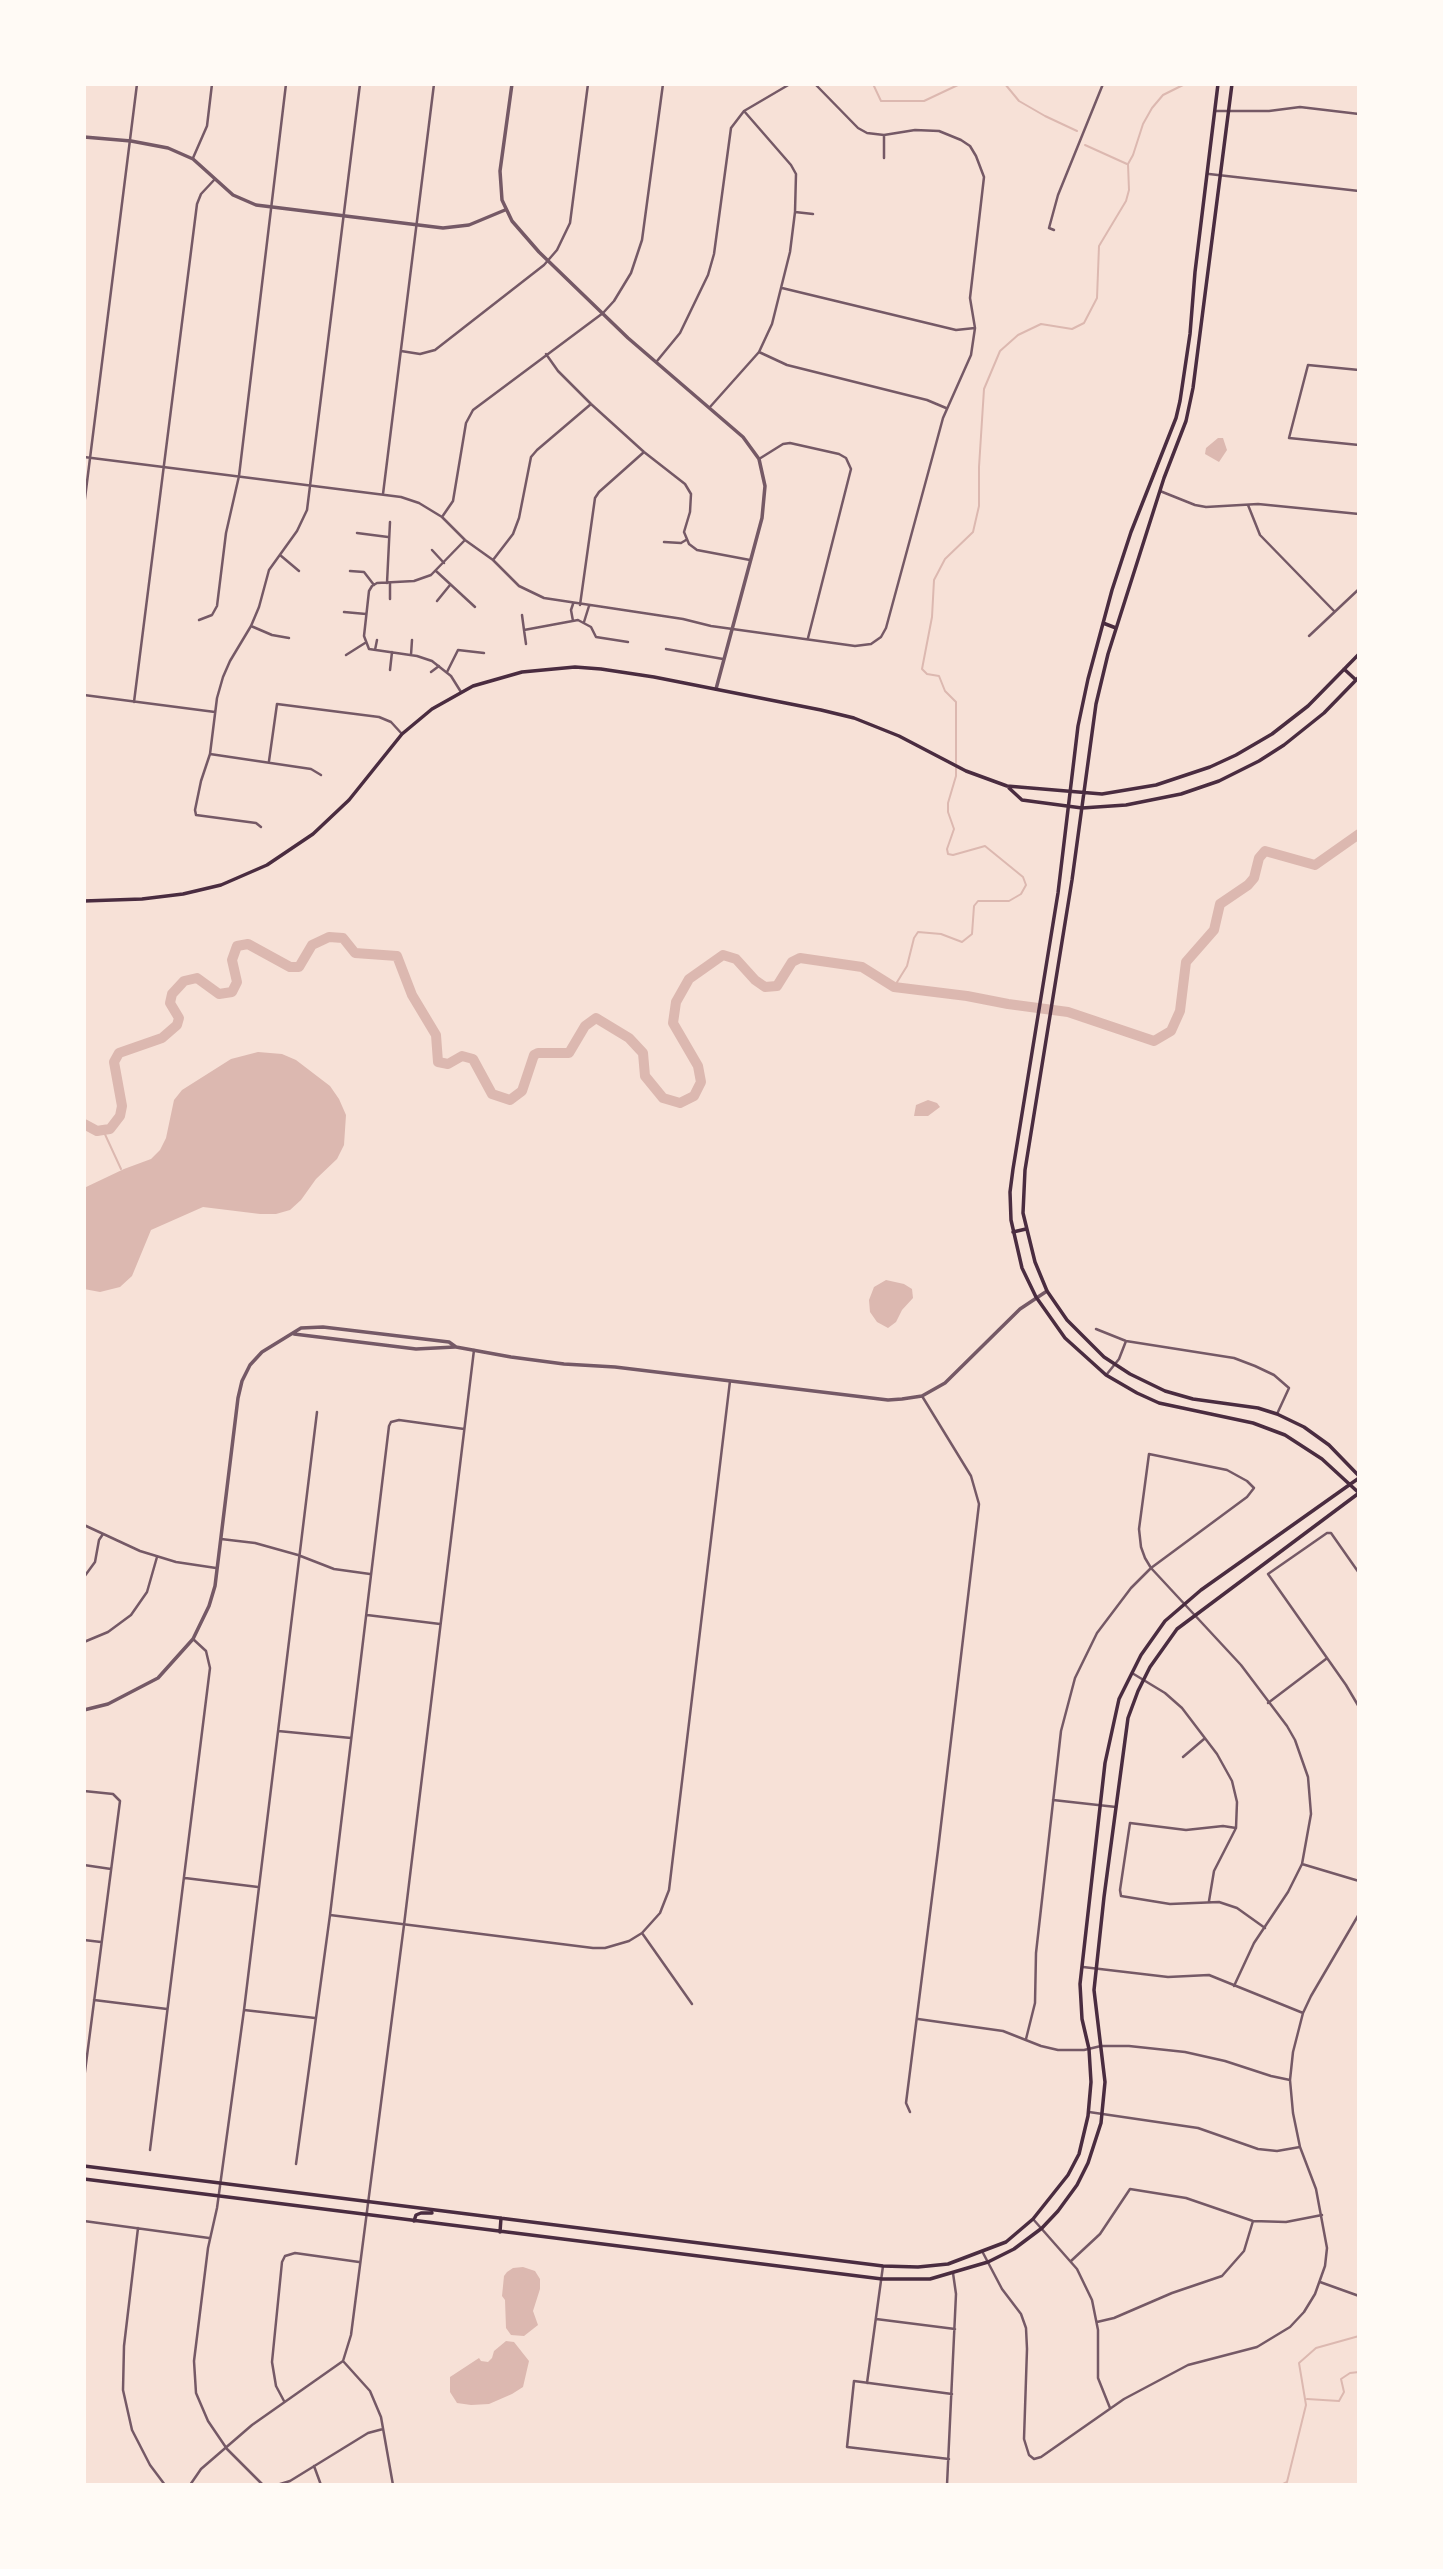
<!DOCTYPE html>
<style>
body{margin:0}
#map{position:relative;width:1443px;height:2569px;overflow:hidden;background:#f7e1d7;font-family:"Archivo Narrow",sans-serif}
canvas{display:block}
.frame{position:absolute;inset:0;border:86px solid #fffaf5;pointer-events:none}
</style>
<div id="map">
<canvas width="1443" height="2569"></canvas>
<div class="frame"></div>
</div>
<script>
const g = document.querySelector('canvas').getContext('2d');
g.lineJoin = 'round';
function fill(path, color) { g.fillStyle = color; g.fill(path, 'evenodd'); }
const poly = rows => new Path2D(rows.map(r => 'M' + r).join(''));
function stroke(path, color, width, dash) { g.strokeStyle = color; g.lineWidth = width; g.lineCap = dash ? 'butt' : 'round'; g.setLineDash(dash || []); g.stroke(path); }
fill(poly([
 [1218,438,1223,438,1227,450,1219,462,1205,454,1206,448],
 [258,1052,282,1054,296,1060,330,1086,339,1099,346,1115,344,1145,337,1159,316,1179,301,1200,290,1210,276,1214,260,1214,203,1207,151,1230,132,1276,120,1287,100,1292,84,1289,84,1188,124,1169,151,1159,160,1150,166,1138,174,1100,182,1090,231,1059],
 [928,1100,937,1103,940,1107,928,1116,914,1116,916,1105],
 [886,1280,904,1284,912,1289,913,1298,902,1310,896,1322,888,1328,877,1322,870,1312,869,1300,874,1287],
 [523,2267,535,2271,540,2279,540,2289,533,2311,538,2325,524,2336,511,2335,506,2328,505,2300,502,2296,504,2276,507,2272,513,2268],
 [506,2341,514,2342,529,2361,523,2387,512,2394,489,2404,471,2405,457,2403,450,2392,450,2377,479,2358,481,2361,488,2362,492,2358,494,2351]
]), '#dcb8b0');
stroke(poly([
 [873,84,881,101,924,101,960,84],
 [1005,84,1019,101,1045,116,1077,131],
 [1085,145,1127,164],
 [894,987,907,966,914,938,918,932,941,934,962,942,972,934,974,906,978,901,1009,901,1021,894,1026,885,1023,877,985,846,953,855,948,854,947,849,954,829,948,812,948,803,956,776,956,702,945,691,939,676,927,674,922,669,932,617,934,580,945,559,973,532,979,506,979,467,984,389,1000,351,1018,335,1041,324,1072,329,1084,323,1097,298,1099,246,1126,201,1129,190,1128,164,1133,155,1143,124,1152,108,1163,95,1185,84],
 [103,1130,121,1169],
 [1307,2399,1339,2401,1344,2392,1341,2379,1350,2373,1359,2372],
 [1281,2485,1287,2482,1306,2405,1299,2363,1316,2348,1359,2336]
]), '#dcb8b0', 2);
stroke(poly([
 [84,1124,97,1131,103,1130,110,1129,120,1116,122,1106,114,1062,119,1053,162,1038,177,1025,179,1018,170,1003,172,994,184,981,197,978,219,994,232,992,237,982,232,960,237,946,248,944,290,967,299,967,312,945,329,937,343,938,355,953,397,956,412,995,436,1035,438,1062,448,1064,462,1056,473,1059,492,1094,510,1100,522,1091,534,1055,538,1053,569,1053,585,1026,596,1018,629,1038,643,1053,645,1076,663,1098,680,1103,694,1096,701,1082,698,1066,673,1023,676,1002,689,979,723,955,736,959,755,980,765,987,777,986,792,962,800,958,862,967,894,987,967,996,1008,1004,1068,1012,1154,1041,1171,1031,1180,1011,1186,962,1214,930,1220,904,1248,885,1254,878,1259,858,1265,851,1315,865,1359,834]
]), '#dcb8b0', 10);
stroke(poly([
 [1216,111,1269,111,1300,107,1359,114],
 [884,135,884,158],
 [193,158,207,126,212,84],
 [1209,174,1359,191],
 [795,212,813,214],
 [1054,230,1049,228,1058,195,1103,84],
 [782,288,956,330,975,328],
 [401,351,420,354,435,350,544,265,557,250,570,223,588,84],
 [759,352,787,365,927,400,946,408],
 [546,354,558,371,591,404,644,452,685,484,691,494,690,512,684,532,689,544,697,550,750,560],
 [657,361,680,333,708,275,714,254,731,128,744,111,790,84],
 [1359,370,1308,365,1289,438,1359,445],
 [710,407,759,352,772,324,790,252,795,212,796,174,791,165,744,111],
 [84,457,401,497,419,503,442,517,465,540,493,560,519,586,544,598,683,619,711,626,855,646,871,644,881,637,886,628,943,418,971,355,975,328,970,298,984,177,976,156,970,146,961,140,939,131,915,130,884,135,867,133,858,128,815,84],
 [759,459,783,444,790,443,839,454,846,458,851,469,808,638],
 [1160,491,1195,505,1206,507,1258,504,1359,514],
 [383,494,434,84],
 [1248,505,1260,535,1334,611],
 [84,506,137,84],
 [442,517,453,501,466,423,473,410,603,313,614,301,631,273,642,240,663,84],
 [357,533,388,537],
 [664,542,681,543,686,540],
 [432,550,444,563],
 [280,555,299,571],
 [493,560,513,534,519,518,531,457,537,450,591,404],
 [350,571,364,572,374,585],
 [436,571,475,607],
 [387,583,390,522],
 [390,583,390,599],
 [437,601,450,585],
 [580,605,595,498,599,492,644,452],
 [344,612,366,614],
 [522,615,524,630,578,620,591,627,596,637,628,642],
 [199,620,212,615,217,606,226,533,239,476,286,84],
 [573,621,571,610,573,604],
 [584,622,589,606],
 [251,626,272,635,289,638],
 [524,630,526,644],
 [1309,636,1359,589],
 [666,649,723,659],
 [375,650,377,640],
 [346,655,365,643],
 [411,655,412,640],
 [390,670,392,652],
 [431,672,439,666],
 [447,672,458,650,484,653],
 [461,692,451,676,432,661,417,656,369,649,364,636,369,591,372,586,377,583,414,581,431,575,465,540],
 [84,695,215,712],
 [134,702,197,204,201,194,215,179],
 [210,754,311,769,321,775],
 [269,761,277,704,379,717,391,722,402,734],
 [261,827,256,823,196,815,195,810,201,781,210,754,217,698,223,677,230,661,251,626,259,607,269,570,297,531,307,510,360,84],
 [1096,1329,1126,1341,1234,1358,1255,1366,1274,1375,1289,1388,1277,1414],
 [1107,1374,1119,1359,1126,1341],
 [84,1525,140,1551,176,1562,216,1568],
 [221,1539,255,1543,298,1555,334,1569,370,1574],
 [1359,1573,1331,1533,1327,1533,1268,1574,1346,1685,1359,1707],
 [84,1577,95,1562,99,1540,103,1534],
 [367,1615,440,1624],
 [84,1642,108,1632,131,1615,147,1592,157,1557],
 [1132,1673,1165,1693,1182,1708,1217,1754,1232,1781,1237,1802,1236,1828,1214,1871,1209,1901],
 [1268,1703,1326,1659],
 [278,1731,351,1738],
 [1183,1757,1204,1739],
 [84,1791,113,1794,120,1801,84,2079],
 [1053,1800,1116,1807],
 [1236,1828,1223,1826,1186,1830,1130,1823,1120,1890,1121,1896,1170,1904,1219,1902,1237,1908,1265,1928],
 [1302,1864,1359,1881],
 [84,1865,111,1869],
 [185,1878,258,1887],
 [330,1915,593,1948,605,1948,629,1941,642,1933,660,1913,669,1890,730,1381],
 [642,1933,692,2004],
 [84,1940,101,1942],
 [1083,1967,1168,1977,1209,1975,1303,2013],
 [94,2000,167,2009],
 [244,2010,315,2018],
 [918,2019,1003,2031,1041,2046,1058,2050,1084,2050,1101,2046,1129,2046,1185,2052,1225,2061,1271,2076,1290,2080],
 [1026,2039,1035,2003,1036,1953,1061,1731,1075,1678,1097,1633,1131,1588,1151,1568,1247,1497,1254,1488,1247,1481,1227,1470,1149,1454,1139,1529,1141,1547,1145,1558,1151,1568,1241,1665,1287,1726,1295,1740,1308,1777,1311,1814,1302,1864,1288,1892,1254,1943,1234,1986],
 [910,2112,906,2103,938,1850,979,1504,971,1476,922,1396],
 [1089,2112,1198,2128,1258,2149,1277,2151,1300,2147],
 [150,2150,210,1668,206,1651,193,1639],
 [296,2164,330,1915,389,1426,391,1422,399,1420,464,1429],
 [1033,2219,1077,2269,1092,2300,1098,2330,1098,2378,1110,2408],
 [84,2221,209,2238],
 [138,2228,124,2346,123,2390,132,2430,150,2465,165,2485],
 [982,2251,1002,2289,1021,2314,1026,2328,1027,2349,1024,2439,1029,2455,1034,2459,1041,2457,1124,2399,1188,2365,1257,2347,1290,2327,1304,2312,1315,2294,1325,2266,1327,2248,1316,2189,1300,2147,1293,2113,1290,2080,1293,2052,1303,2013,1311,1996,1359,1914],
 [1071,2261,1100,2234,1130,2189,1186,2198,1253,2221,1286,2222,1322,2215],
 [1320,2282,1359,2296],
 [876,2319,955,2329],
 [1097,2322,1114,2318,1172,2293,1222,2276,1244,2251,1253,2221],
 [343,2361,370,2391,381,2417,393,2485],
 [867,2383,883,2266],
 [284,2401,276,2386,272,2362,282,2262,285,2256,295,2253,359,2262],
 [949,2459,847,2447,854,2381,952,2394],
 [314,2466,321,2485],
 [190,2485,201,2469,252,2425,343,2361,351,2335,404,1925,474,1350],
 [268,2485,262,2484,227,2449,208,2421,196,2393,194,2361,208,2248,217,2208,244,2010,317,1412],
 [277,2485,290,2481,368,2433,383,2429],
 [947,2485,956,2294,953,2273]
]), '#755966', 2.5);
stroke(poly([
 [512,84,500,171,502,200,512,221,539,252,628,338,743,437,759,459,765,486,762,518,716,689],
 [84,137,131,141,168,148,193,159,233,195,256,205,443,228,469,225,505,210],
 [294,1334,416,1349,455,1347],
 [84,1710,108,1704,158,1678,193,1639,209,1606,215,1586,238,1398,242,1381,250,1365,262,1352,301,1328,323,1327,449,1342,456,1347,511,1357,564,1364,615,1367,888,1400,902,1399,922,1396,945,1383,1020,1309,1047,1291]
]), '#755966', 3.5);
stroke(poly([
 [1218,84,1195,272,1190,334,1180,401,1176,418,1131,532,1112,590,1088,679,1078,726,1058,893,1013,1169,1010,1192,1011,1220,1022,1268,1036,1297,1065,1338,1106,1375,1137,1393,1159,1403,1253,1423,1285,1435,1322,1459,1359,1493],
 [1232,84,1193,388,1186,421,1164,478,1108,654,1096,704,1072,880,1025,1170,1023,1213,1035,1262,1047,1291,1067,1320,1104,1357,1130,1374,1165,1391,1193,1399,1258,1408,1277,1414,1304,1427,1329,1445,1359,1476],
 [1103,623,1116,628],
 [1344,669,1356,680],
 [1009,788,1022,800,1082,808,1126,805,1181,794,1219,781,1259,761,1284,745,1324,713,1359,677],
 [84,901,142,899,183,894,221,885,267,865,313,834,349,800,402,734,432,709,473,686,522,672,575,667,601,669,654,677,821,710,854,718,899,736,966,771,1007,786,1102,794,1156,785,1210,767,1236,755,1272,734,1308,706,1359,654],
 [1013,1232,1026,1229],
 [84,2166,883,2266,918,2267,948,2264,1006,2242,1033,2219,1068,2175,1079,2154,1088,2116,1091,2082,1089,2049,1082,2019,1080,1984,1105,1763,1119,1699,1141,1655,1165,1621,1201,1590,1359,1478],
 [84,2179,882,2279,930,2279,988,2262,1014,2249,1042,2228,1058,2211,1077,2185,1088,2163,1101,2123,1105,2082,1094,1990,1104,1897,1128,1718,1138,1691,1150,1667,1177,1629,1359,1493],
 [414,2221,416,2215,421,2213,432,2213],
 [500,2232,501,2218]
]), '#4a2c40', 3.5);
</script>
